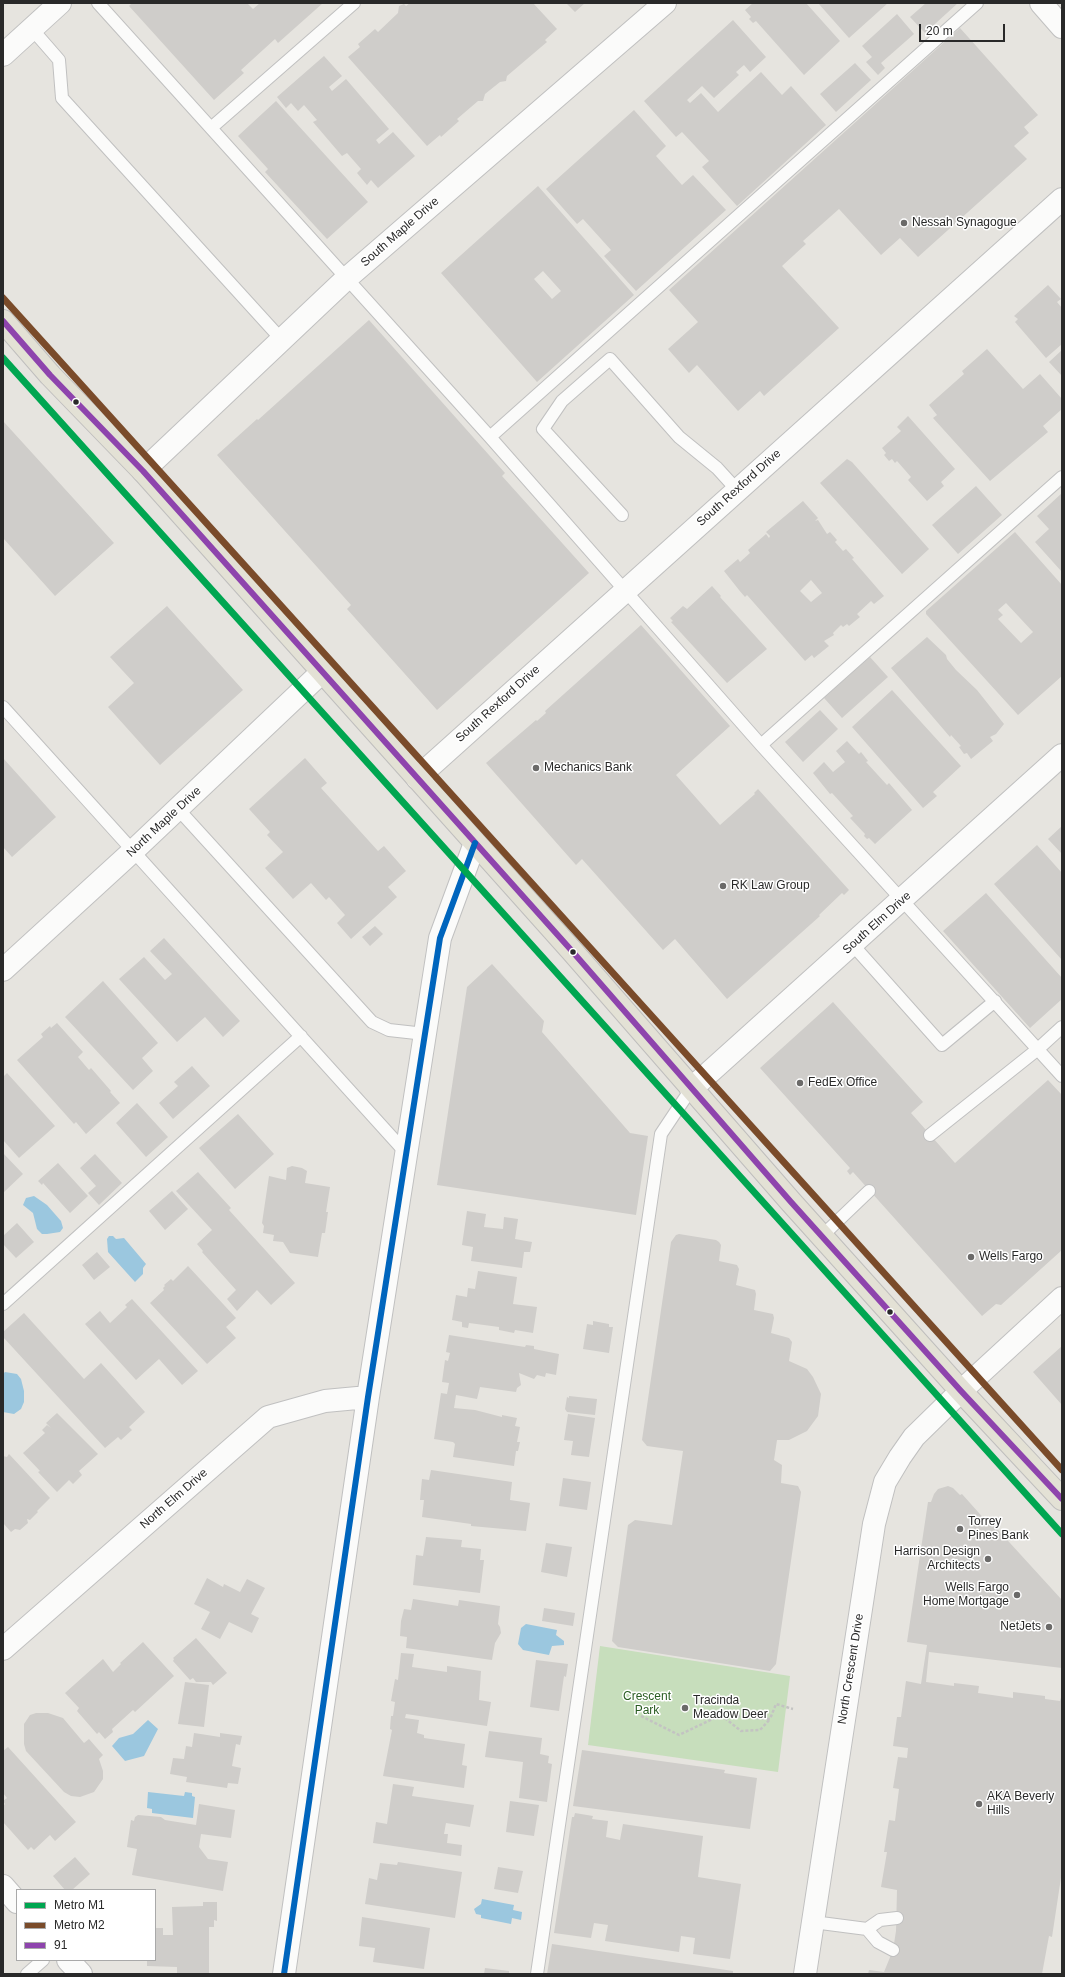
<!DOCTYPE html>
<style>
body{margin:0}
#map{position:relative;width:1065px;height:1977px;overflow:hidden;background:#e6e4df;font-family:Arial,sans-serif}
canvas{display:block}
.frame{position:absolute;inset:0;border:4px solid #292929;pointer-events:none}
.legend{position:absolute;left:16px;top:1889px;width:140px;height:72px;box-sizing:border-box;background:#fff;border:1px solid #a9a9a9;margin:0;padding:5px 7px;list-style:none;font-size:12px;color:#292929}
.legend li{display:flex;align-items:center;gap:8px;height:20px}
.legend b{width:20px;border:1px solid #a9a9a9}
.scale{position:absolute;left:919px;top:24px;width:86px;height:18px;box-sizing:border-box;border:2px solid #292929;border-top:0;padding-left:5px;font-size:12px;line-height:14px;white-space:nowrap;color:#292929;-webkit-text-stroke:3px #fff;paint-order:stroke}
</style>
<div id="map">
<canvas width="1065" height="1977"></canvas>
<div class="frame"></div>
<ul class="legend">
<li><b style="height:5px;background:#00a651"></b>Metro M1</li>
<li><b style="height:5px;background:#7a4b2a"></b>Metro M2</li>
<li><b style="height:5px;background:#8e44ad"></b>91</li>
</ul>
<div class="scale">20 m</div>
</div>
<script>
const g = document.querySelector('canvas').getContext('2d');
g.lineJoin = 'round';
function fill(path, color) { g.fillStyle = color; g.fill(path, 'evenodd'); }
const poly = rows => new Path2D(rows.map(r => 'M' + r).join(''));
function stroke(path, color, width, dash) { g.strokeStyle = color; g.lineWidth = width; g.lineCap = dash ? 'butt' : 'round'; g.setLineDash(dash || []); g.stroke(path); }
function label(font, color, halo, rows, align = 'center') {
  g.font = font + ' Arial,sans-serif'; g.lineWidth = 3; g.setLineDash([]); g.textBaseline = 'middle'; g.strokeStyle = halo; g.fillStyle = color; for (const [text, x, y, turn = 0] of rows) {
    g.save(); g.translate(x, y); g.rotate((+turn || 0) * Math.PI / 180); g.textAlign = isNaN(turn) ? turn : align; if (halo) g.strokeText(text, 0, 0); g.fillText(text, 0, 0); g.restore();
  }
}
fill(poly([
 [600,1646,790,1676,778,1772,588,1745]
]), '#c7debc');
fill(poly([
 [34,1196,47,1205,61,1221,63,1228,60,1232,47,1234,42,1234,37,1229,33,1213,23,1205,26,1198],
 [109,1236,113,1236,116,1239,124,1238,146,1264,143,1268,143,1274,135,1282,108,1252,107,1239],
 [5,1372,17,1374,21,1379,24,1391,24,1402,21,1409,14,1414,3,1412,3,1374],
 [526,1624,557,1630,556,1635,564,1641,564,1645,552,1646,549,1655,523,1650,518,1644,521,1628],
 [148,1720,158,1729,144,1756,125,1761,112,1746,119,1738,133,1734],
 [148,1792,184,1796,185,1792,192,1793,192,1796,195,1797,193,1818,152,1813,152,1809,147,1808],
 [482,1899,514,1905,513,1910,522,1912,521,1920,512,1918,511,1924,481,1918,481,1915,476,1914,474,1909,481,1904]
]), '#9bc7df');
fill(poly([
 [132,3,247,3,253,9,260,3,323,3,278,43,275,39,241,70,244,73,214,100,129,6],
 [410,3,533,3,557,29,545,40,547,42,507,76,506,81,500,82,485,94,483,101,478,101,457,119,459,121,441,137,440,135,427,146,348,57,360,47,358,44,375,29,378,32,398,13,399,6,404,4,406,6],
 [566,3,585,3,575,12],
 [753,3,806,3,840,41,804,75,756,21,753,23,749,19,751,17,745,10],
 [818,3,888,3,849,38],
 [926,3,958,3,925,33,910,17],
 [897,14,914,34,881,63,885,68,878,75,866,62,872,57,862,46],
 [733,20,766,57,750,72,744,65,736,72,739,75,714,98,702,86,687,100,690,103,701,93,718,112,761,72,782,95,791,86,826,125,737,206,702,167,709,161,682,132,676,137,644,101],
 [960,28,1038,115,1024,127,1029,133,1014,146,1027,159,918,257,900,238,881,255,839,209,803,241,806,244,782,266,839,328,764,396,760,391,738,411,697,365,689,373,668,349,698,322,669,290],
 [324,56,342,76,329,87,332,91,346,79,389,129,376,140,379,144,393,132,415,156,378,188,371,180,367,185,357,173,361,169,347,153,342,156,313,122,317,120,304,105,298,111,291,103,286,108,277,97],
 [855,63,871,80,836,112,820,94],
 [276,101,368,202,327,239,265,172,268,169,238,136],
 [634,110,666,146,656,156,682,185,693,175,726,210,636,291,604,256,611,250,583,219,577,224,546,189],
 [538,186,634,295,537,382,441,273],
 [543,271,561,291,552,299,534,279],
 [1048,285,1061,299,1057,302,1062,308,1062,344,1046,358,1015,322,1018,319,1014,316],
 [369,320,505,473,502,476,589,573,437,710,347,609,351,605,217,455,257,419,258,420],
 [987,349,1023,389,1040,374,1062,399,1062,409,1043,426,1048,432,990,481,933,418,937,415,929,405,964,374,962,371],
 [1062,350,1062,376,1049,362],
 [908,416,955,469,941,482,944,486,927,501,908,480,911,477,897,461,895,463,892,459,889,461,884,455,886,453,882,448,901,431,897,427],
 [3,421,114,543,55,596,3,538],
 [847,459,852,462,929,549,902,574,820,483],
 [976,486,1002,515,958,554,932,525],
 [1062,493,1062,572,1035,542,1049,529,1037,516],
 [803,501,818,518,815,521,818,520,827,534,830,532,837,540,835,542,843,551,846,549,854,558,852,559,884,596,874,604,871,601,857,614,860,617,849,626,847,624,843,627,841,625,833,633,834,635,824,641,829,646,814,658,812,655,805,661,747,595,745,597,739,590,724,571,738,559,740,562,750,553,748,550,766,534,769,538,770,536,766,532],
 [811,580,822,593,811,602,800,591],
 [1015,532,1062,585,1062,676,1018,715,926,614,926,611],
 [1006,603,1033,632,1021,643,998,619,1003,615,998,610],
 [712,586,721,596,720,597,767,649,727,683,671,622,673,621,670,618,683,606,687,609],
 [167,606,243,690,160,765,108,707,134,683,110,657],
 [641,625,730,726,676,775,720,825,755,794,754,793,758,789,849,890,844,895,842,893,819,915,820,916,727,999,675,939,663,950,582,859,576,865,486,763,536,720,537,721,546,713,545,711],
 [927,637,946,655,947,659,956,670,977,690,1004,724,996,734,990,737,993,741,971,759,967,753,964,754,959,747,961,746,951,735,950,737,891,668],
 [870,657,888,677,842,718,824,698],
 [892,690,961,766,933,792,937,796,923,808,852,727],
 [820,710,838,729,803,762,785,742],
 [847,741,859,754,861,752,868,761,866,762,887,785,889,783,912,810,875,844,869,838,867,839,864,836,865,834,850,818,853,816,832,793,830,794,813,773,824,762,833,772,845,762,836,751],
 [3,758,56,817,12,857,3,847],
 [305,758,327,783,321,788,378,851,384,846,406,871,388,887,397,897,351,939,337,923,345,915,329,897,326,900,311,883,293,899,265,868,283,852,267,835,270,832,249,809],
 [1062,826,1062,854,1048,839],
 [1037,845,1062,873,1062,960,994,884],
 [986,893,1062,978,1062,999,1030,1028,943,931],
 [375,926,383,934,370,946,362,937],
 [164,938,240,1021,223,1037,205,1017,177,1042,119,979,144,957,165,980,172,974,150,951],
 [492,964,544,1021,542,1032,630,1133,648,1136,636,1215,437,1185,467,987],
 [103,981,158,1043,142,1058,153,1071,133,1090,65,1017],
 [833,1002,923,1102,911,1113,955,1163,1048,1080,1062,1095,1062,1250,1001,1305,996,1304,982,1316,853,1172,850,1175,847,1171,850,1168,760,1068],
 [57,1023,83,1052,78,1057,89,1070,91,1068,111,1091,110,1092,120,1103,86,1134,76,1122,74,1124,17,1060,43,1037,41,1034,50,1026,51,1028],
 [192,1066,210,1086,173,1119,159,1103,178,1086,174,1082],
 [7,1073,55,1126,19,1158,3,1140,3,1077],
 [137,1103,168,1137,146,1157,116,1123],
 [238,1114,274,1154,235,1189,199,1148],
 [3,1153,23,1174,3,1193],
 [95,1154,122,1183,99,1205,88,1193,96,1186,80,1168],
 [58,1163,88,1196,70,1213,43,1183,42,1185,38,1181],
 [292,1166,302,1168,307,1171,305,1183,330,1187,326,1212,328,1212,325,1233,322,1233,318,1257,290,1253,283,1242,273,1241,274,1235,263,1233,264,1226,262,1223,269,1176,286,1180,287,1168],
 [198,1172,231,1208,229,1210,295,1283,271,1305,257,1290,237,1311,227,1299,236,1290,202,1252,203,1251,197,1244,212,1230,176,1191],
 [172,1191,188,1209,165,1230,149,1211],
 [467,1211,486,1214,484,1227,503,1229,504,1217,518,1219,515,1239,532,1242,530,1252,524,1252,522,1268,471,1261,473,1247,462,1245],
 [17,1223,34,1242,16,1258,3,1244,3,1236],
 [679,1234,716,1240,719,1242,721,1245,719,1261,737,1265,739,1269,736,1285,755,1290,756,1294,754,1310,773,1314,774,1318,771,1333,789,1338,792,1342,789,1361,807,1369,813,1377,821,1394,818,1416,807,1431,789,1440,777,1440,774,1460,782,1465,781,1483,798,1486,801,1492,776,1664,770,1671,618,1647,612,1641,628,1525,635,1520,672,1525,683,1451,647,1446,642,1440,671,1242,676,1235],
 [97,1252,110,1267,94,1280,82,1265],
 [188,1266,236,1318,226,1327,236,1338,207,1364,150,1303,164,1290,163,1288,165,1286,164,1285,171,1279,173,1281],
 [478,1271,517,1277,513,1304,537,1307,533,1333,515,1330,514,1333,499,1330,499,1327,469,1323,468,1328,462,1327,462,1322,452,1320,456,1295,467,1297,468,1288,475,1289],
 [132,1299,198,1371,182,1385,159,1359,136,1380,85,1324,100,1311,110,1323,127,1307,125,1305],
 [24,1313,84,1379,101,1363,145,1412,129,1427,132,1430,121,1440,118,1437,105,1448,3,1337,3,1332],
 [593,1321,609,1324,609,1327,613,1327,609,1353,583,1349,587,1324,593,1325],
 [449,1335,525,1347,526,1345,534,1346,534,1349,559,1354,556,1375,546,1373,545,1377,537,1375,534,1379,519,1373,521,1385,517,1388,516,1392,480,1387,477,1399,456,1395,454,1408,475,1410,502,1417,502,1415,517,1418,515,1426,520,1427,517,1442,520,1442,518,1451,516,1451,514,1466,453,1457,455,1444,453,1442,434,1439,441,1393,447,1394,449,1383,442,1382,445,1360,448,1361,450,1353,446,1352],
 [1062,1346,1062,1405,1033,1372],
 [569,1396,597,1399,595,1415,567,1412,565,1409,567,1397,569,1398],
 [57,1413,98,1454,79,1471,82,1475,73,1484,69,1480,57,1492,38,1472,40,1471,23,1453,45,1433,42,1430,47,1425,51,1428,46,1423],
 [568,1414,595,1418,589,1457,571,1455,573,1441,564,1440],
 [9,1454,50,1498,37,1511,38,1512,30,1520,27,1519,28,1523,20,1530,15,1529,11,1532,3,1523,3,1456,7,1457],
 [431,1470,512,1482,510,1500,530,1503,526,1531,471,1526,471,1524,422,1517,424,1500,420,1500,422,1479,429,1480],
 [563,1478,591,1482,587,1510,559,1506],
 [948,1486,953,1488,960,1495,962,1494,987,1522,989,1520,1062,1600,1062,1668,929,1652,926,1682,954,1686,954,1683,979,1686,978,1693,1013,1698,1013,1692,1045,1696,1045,1699,1060,1701,1062,1694,1062,1871,1052,1937,1049,1936,1042,1974,868,1974,869,1970,884,1972,893,1950,896,1931,897,1890,881,1887,887,1852,884,1852,889,1820,895,1821,899,1789,893,1788,898,1757,907,1758,908,1748,893,1746,897,1717,901,1717,906,1681,921,1684,927,1645,907,1642,928,1502,931,1502,934,1494,938,1489],
 [426,1537,462,1540,461,1547,481,1549,480,1560,484,1560,480,1593,413,1585,416,1555,423,1556],
 [546,1543,572,1547,567,1577,541,1572],
 [207,1578,223,1587,224,1584,240,1592,247,1579,265,1588,251,1614,259,1618,252,1633,229,1622,220,1639,201,1629,210,1612,194,1604],
 [413,1599,458,1606,459,1600,500,1606,498,1624,500,1627,501,1633,495,1643,492,1660,406,1648,407,1637,400,1636,401,1621,404,1609,411,1610],
 [544,1608,575,1613,573,1626,542,1621],
 [196,1638,227,1673,213,1685,211,1682,196,1682,193,1678,190,1680,173,1661,174,1659,173,1658],
 [143,1642,174,1676,135,1712,133,1710,112,1729,113,1732,105,1739,99,1732,97,1734,77,1711,79,1708,65,1693,103,1659,113,1672,121,1664,120,1663],
 [401,1653,414,1654,412,1667,447,1672,447,1666,481,1671,479,1700,491,1702,487,1726,406,1714,405,1718,419,1720,417,1733,424,1735,424,1738,465,1744,462,1765,467,1766,464,1788,383,1776,392,1730,390,1729,391,1716,393,1716,395,1702,391,1701,395,1679,398,1680],
 [536,1660,568,1664,566,1677,564,1676,559,1711,530,1707],
 [185,1682,209,1685,204,1727,178,1724],
 [36,1713,48,1713,63,1718,84,1743,89,1739,103,1755,99,1759,103,1771,103,1779,94,1792,80,1797,71,1796,64,1792,26,1751,24,1744,24,1724,30,1715],
 [489,1731,542,1738,540,1754,549,1756,548,1763,552,1764,547,1802,519,1798,523,1762,485,1757],
 [194,1733,220,1737,220,1733,242,1736,240,1745,236,1744,232,1766,241,1768,238,1784,228,1783,227,1788,186,1782,187,1777,170,1774,173,1758,184,1759,186,1746,192,1747],
 [8,1747,76,1822,55,1841,50,1835,34,1850,31,1847,28,1850,3,1822,3,1806,5,1804,3,1801,7,1798,3,1793,3,1751],
 [582,1750,725,1770,724,1773,757,1778,750,1829,573,1806],
 [393,1784,414,1787,412,1796,474,1805,470,1827,446,1823,444,1834,448,1834,447,1843,462,1845,461,1856,373,1843,376,1822,387,1824],
 [510,1801,539,1805,534,1836,506,1832],
 [199,1804,235,1810,231,1838,201,1834,199,1847,208,1859,228,1862,223,1891,132,1875,137,1849,127,1847,131,1820,134,1821,135,1817,138,1815,161,1817,165,1820,196,1825],
 [575,1813,593,1816,592,1819,608,1821,606,1837,620,1840,623,1824,703,1836,698,1877,741,1884,730,1959,693,1954,695,1938,681,1936,679,1952,605,1941,608,1925,594,1923,591,1938,554,1933,572,1817,574,1817],
 [75,1857,90,1874,72,1890,65,1890,53,1876],
 [398,1862,462,1872,455,1918,365,1904,369,1878,377,1880,380,1863,397,1865],
 [498,1867,523,1871,518,1893,494,1889],
 [203,1902,217,1902,217,1921,214,1920,214,1927,209,1927,209,1974,177,1974,177,1967,147,1966,147,1960,155,1960,155,1928,163,1928,163,1935,173,1935,172,1907,203,1906],
 [362,1917,430,1928,424,1969,373,1962,375,1948,359,1946],
 [552,1944,733,1971,733,1974,547,1974],
 [485,1968,509,1971,509,1974,484,1974]
]), '#cfcdca');
const service = poly([
 [98,3,490,437,761,745,1062,1076],
 [32,29,59,60,62,98,282,340],
 [211,128,354,3],
 [490,437,977,3],
 [622,515,543,429,562,401,610,359,679,437,717,468,737,490],
 [3,707,407,1154],
 [761,745,1062,477],
 [178,809,372,1022,389,1030,425,1034],
 [852,944,942,1045,995,1001],
 [930,1135,1038,1049,1062,1027],
 [822,1236,869,1191],
 [3,1304,301,1036],
 [813,1922,867,1929,878,1942,893,1950],
 [867,1929,880,1920,897,1918],
 [27,1974,43,1960],
 [537,1974,661,1134,691,1089]
]);
const minor = poly([
 [1041,3,1062,27],
 [3,55,60,3],
 [143,471,347,278,665,3],
 [417,778,1062,199],
 [3,970,133,851,322,672],
 [691,1089,1062,755],
 [961,1391,1062,1298],
 [3,1649,268,1417,325,1401,368,1397],
 [3,1886,17,1902],
 [68,1960,81,1974],
 [284,1974,368,1397,440,938,475,843]
]);
const tertiary = poly([
 [805,1974,874,1524,885,1482,900,1457,914,1437,961,1391]
]);
const primary = poly([
 [3,321,50,375,143,471,572,951,791,1202,961,1391,1062,1499]
]);
stroke(service, '#c0c0c0', 14);
stroke(minor, '#c0c0c0', 24);
stroke(tertiary, '#c0c0c0', 24);
stroke(primary, '#bfbebd', 24);
stroke(poly([
 [721,1715,741,1731,760,1730,770,1719],
 [641,1716,679,1735,721,1715,770,1719,776,1704,793,1709]
]), '#c3c3c2', 2.5, [3, 2]);
stroke(service, '#fbfbfa', 12);
stroke(minor, '#fbfbfa', 22);
stroke(tertiary, '#fbfbfa', 22);
stroke(primary, '#e3e1d5', 22);
stroke(poly([
 [3,321,50,375,143,471,572,951,791,1202,961,1391,1062,1499]
]), '#8e44ad', 6);
stroke(poly([
 [284,1974,368,1397,440,938,475,843]
]), '#0065bd', 6);
stroke(poly([
 [3,358,1062,1534]
]), '#00a651', 7);
stroke(poly([
 [3,298,1062,1470]
]), '#7a4b2a', 7);
for (const [x, y, r, color] of [
 [904,223,4,"#6b6a69"],
 [76,402,3.5,"#292929"],
 [536,768,4,"#6b6a69"],
 [723,886,4,"#6b6a69"],
 [573,952,3.5,"#292929"],
 [800,1083,4,"#6b6a69"],
 [971,1257,4,"#6b6a69"],
 [890,1312,3.5,"#292929"],
 [960,1529,4,"#6b6a69"],
 [988,1559,4,"#6b6a69"],
 [1017,1595,4,"#6b6a69"],
 [1049,1627,4,"#6b6a69"],
 [685,1708,4,"#6b6a69"],
 [979,1804,4,"#6b6a69"]
]) { const dot = new Path2D(); dot.arc(x, y, r, 0, 2 * Math.PI); g.fillStyle = color; g.fill(dot); stroke(dot, '#fff', 1.5); }
label('12px', '#292929', '#fff', [
 ["Nessah Synagogue",912,223],
 ["Mechanics Bank",544,768],
 ["RK Law Group",731,886],
 ["FedEx Office",808,1083],
 ["Wells Fargo",979,1257],
 ["Torrey",968,1522],
 ["Pines Bank",968,1536],
 ["Harrison Design",980,1552,"right"],
 ["Architects",980,1566,"right"],
 ["Wells Fargo",1009,1588,"right"],
 ["Home Mortgage",1009,1602,"right"],
 ["NetJets",1041,1627,"right"],
 ["Tracinda",693,1701],
 ["Meadow Deer",693,1715],
 ["AKA Beverly",987,1797],
 ["Hills",987,1811]
], 'left');
label('12px', '#292929', '#fff', [
 ["South Maple Drive",400,232,-41],
 ["South Rexford Drive",739,488,-42],
 ["South Rexford Drive",498,704,-42],
 ["North Maple Drive",164,822,-43],
 ["South Elm Drive",877,923,-42],
 ["North Elm Drive",174,1499,-41],
 ["North Crescent Drive",851,1669,-81]
]);
label('12px', '#295c22', '#fff', [
 ["Crescent",647,1697],
 ["Park",647,1711]
]);
</script>
